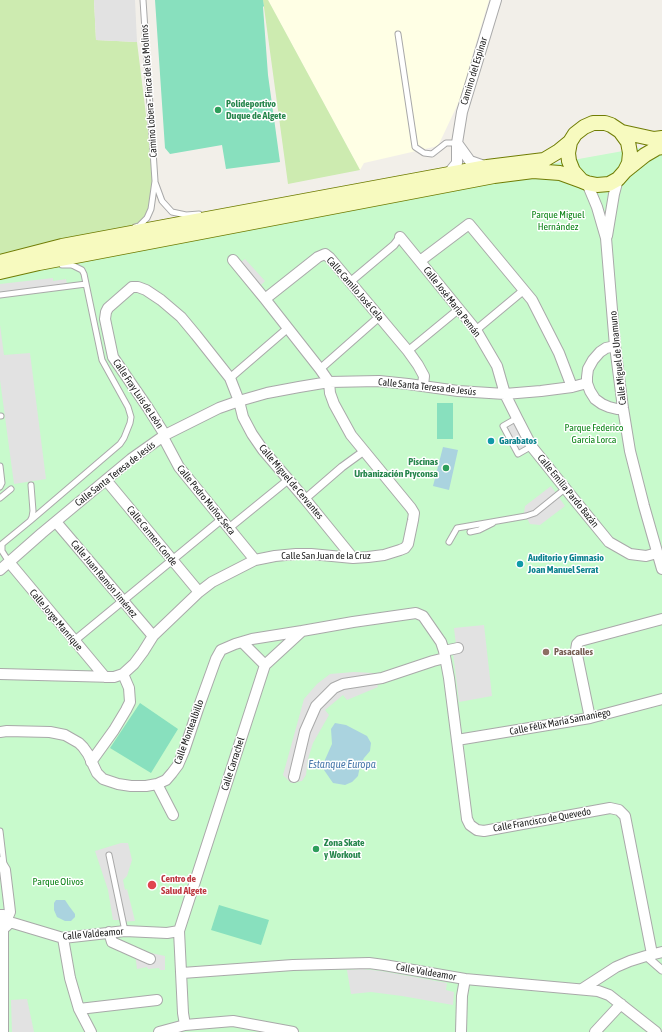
<!DOCTYPE html>
<meta charset="utf-8">
<style>
body{margin:0}
canvas{display:block;background:#f2efe9}
</style>
<canvas width="662" height="1032"></canvas>
<script>
const g = document.querySelector('canvas').getContext('2d');
g.lineJoin = 'round';
function fill(path, color) { g.fillStyle = color; g.fill(path, 'evenodd'); }
const poly = rows => new Path2D(rows.map(r => 'M' + r).join(''));
function stroke(path, color, width, dash) { g.strokeStyle = color; g.lineWidth = width; g.lineCap = dash ? 'butt' : 'round'; g.setLineDash(dash || []); g.stroke(path); }
function label(font, color, halo, rows, align = 'center') {
  g.font = font + ' "Asap Condensed",sans-serif'; g.lineWidth = 3; g.setLineDash([]); g.textBaseline = 'middle'; g.strokeStyle = halo; g.fillStyle = color; for (const [text, x, y, turn = 0] of rows) {
    g.save(); g.translate(x, y); g.rotate((+turn || 0) * Math.PI / 180); g.textAlign = isNaN(turn) ? turn : align; if (halo) g.strokeText(text, 0, 0); g.fillText(text, 0, 0); g.restore();
  }
}
fill(poly([
 [268,0,489,0,474,50,463,93,438,146,364,163,360,170]
]), '#ffffe5');
fill(poly([
 [0,0,94,0,96,40,137,42,154,180,152,198,146,215,132,230,0,263],
 [263,0,268,0,360,170,288,184]
]), '#cdebb0');
fill(poly([
 [662,144,662,1032,0,1032,0,263]
]), '#c8facc');
fill(poly([
 [155,0,263,0,264,6,263,7,268,75,280,162,226,169,222,145,170,154,165,148],
 [437,403,453,403,453,439,437,439],
 [140,703,178,729,151,773,110,748],
 [219,905,269,920,261,945,211,930]
]), '#88e0be');
fill(poly([
 [94,0,135,0,137,42,96,40],
 [245,259,265,281,260,286,240,263],
 [53,278,53,281,66,279,67,284,0,292,0,284],
 [0,325,4,355,30,353,46,479,14,484,0,380],
 [514,423,526,446,518,450,506,428],
 [551,486,565,506,540,525,530,524,524,513,525,506],
 [484,625,492,696,459,702,452,645,456,645,454,628],
 [354,672,374,673,378,687,347,700,343,695,325,710,329,715,313,743,308,759,306,775,302,781,291,783,283,775,304,699,317,684,330,674],
 [121,843,128,843,132,860,127,876,123,880,125,890,127,889,135,921,120,922,120,920,113,920,108,890,95,851],
 [137,949,151,953,165,956,165,970,160,970,159,968,148,969,147,967,137,969,135,954],
 [362,969,381,971,447,983,446,990,454,992,453,1005,402,996,371,992,351,994,347,970],
 [27,999,34,1032,12,1032,11,1000]
]), '#e2e2e2');
fill(poly([
 [443,447,458,450,449,490,433,486],
 [335,723,346,725,367,736,371,743,370,751,364,758,360,766,358,776,352,782,345,785,333,783,324,770,324,762,332,744,331,729],
 [56,900,65,900,69,906,75,914,75,917,71,921,65,921,57,917,54,910,54,903]
]), '#aad3df');
const service = poly([
 [398,34,415,147,424,153,432,154,446,143,457,143],
 [155,182,162,201,172,212,186,215,199,214],
 [135,227,139,226,147,218,151,209,155,181,143,0],
 [0,295,86,284],
 [0,416,1,416],
 [517,418,503,426,518,454,532,446],
 [0,466,2,483,0,487],
 [0,498,11,489],
 [30,521,120,444,124,438,130,423,131,417,128,407,102,360,84,274,82,270,74,266,71,265,62,265],
 [470,532,479,530,493,523],
 [449,542,457,528,526,516,535,513,566,488],
 [9,562,2,551,2,544,30,521,32,517,33,511,31,485],
 [0,831,4,865],
 [109,855,125,931]
]);
const pedestrian = poly([
 [350,282,394,245,400,237],
 [476,330,524,290],
 [408,351,459,309],
 [320,369,379,317],
 [230,378,288,328],
 [305,499,342,467,364,451],
 [229,528,288,480],
 [74,641,222,519],
 [646,956,662,970]
]);
const minor = poly([
 [457,143,470,161,487,167],
 [448,174,457,163,457,143,462,112,496,0],
 [587,183,597,207,606,238,615,346,623,408,630,451,644,506,662,569],
 [607,236,614,194,618,179],
 [400,237,476,330,497,366,505,394,517,418,532,447,573,498,609,542,630,554,646,556,657,553],
 [420,261,469,224,532,300,559,353,572,387],
 [265,299,318,257,325,254,330,258,408,351,418,365,424,376,423,386],
 [615,346,606,348,600,352,593,360,588,369,587,377,587,383,590,391,595,399,602,404,609,407,617,409,623,408],
 [165,435,148,408,113,357,105,319,106,312,108,308,132,287,138,287,146,290,161,300,181,317,196,335,230,378,239,401,243,417,252,434,263,450,305,499,353,558],
 [163,437,179,467,255,560],
 [106,480,199,592],
 [56,522,153,636],
 [9,562,105,677],
 [0,570,42,533,131,459,165,435,219,408,239,401,267,393,299,387,329,382,379,381,408,384,458,391,505,394,541,391,572,387,587,383],
 [242,642,265,665],
 [444,651,458,648],
 [0,674,114,677,123,674,134,664,143,652,153,636,199,592,212,582,255,560,275,556,296,554,311,554,353,558,368,557,384,555,400,550,405,548,408,544,413,520,414,513,411,508,351,435,334,404,330,393,329,382,320,369,265,299,233,260],
 [590,718,576,650,577,644,580,641,662,619],
 [0,732,7,731,50,732,65,735,79,743,83,747,88,754,97,773,103,779,118,784,131,786,146,786,157,784,166,780,172,773,178,765,184,751,198,709,216,659,221,650,235,644,252,639,302,631],
 [457,740,590,718,662,699],
 [91,762,114,730,126,710,130,702,129,688,123,674],
 [294,777,305,731,316,706,334,688,343,684,382,678,433,661,445,658],
 [157,784,173,815],
 [0,862,5,870,9,903,10,912,7,919],
 [8,923,13,923,63,938,125,931,167,933,179,931],
 [109,932,112,942,150,959],
 [63,938,70,978,79,1009,91,1032],
 [182,973,293,965,369,963,384,965,465,979,598,991,609,995,656,1032],
 [582,989,616,967,630,961,646,956,662,952],
 [79,1009,157,1000],
 [185,1025,183,1013,179,931,265,665,302,631,353,622,416,613,423,616,441,642,444,651,449,678,467,819,470,825,477,830,484,831,610,808,619,810,625,816,652,954],
 [159,1032,185,1025,233,1021,293,1032],
 [461,1032,462,996,465,979],
 [595,1032,621,1004]
]);
const tertiary = poly([
 [1,916,4,916,7,919,8,923,5,926,2,927],
 [2,1032,2,927]
]);
const secondary = poly([
 [622,132,654,139,662,138],
 [537,162,544,160,559,151,570,142],
 [625,171,629,163,630,153,628,142,620,131,611,125,605,123,593,123,584,127,575,134,570,142,568,153,569,161,573,171,582,181,587,183,597,185,609,184,618,179,625,171,645,155,657,148,662,147],
 [0,262,62,246,169,226,487,167,544,160],
 [0,272,39,263,494,176,533,171,560,173,582,181]
]);
stroke(service, '#a9a9a9', 7);
stroke(pedestrian, '#a9a9a9', 9);
stroke(minor, '#a9a9a9', 12);
stroke(tertiary, '#a9a9a9', 14);
stroke(secondary, '#707d05', 16);
stroke(service, '#fff', 5);
stroke(pedestrian, '#fff', 7);
stroke(minor, '#fff', 10);
stroke(tertiary, '#fff', 12);
stroke(secondary, '#f7fabf', 14);
for (const [x, y, r, color] of [
 [218,110,4,"#2e9e5b"],
 [491,441,4,"#0f9aa8"],
 [446,468,4,"#2e9e5b"],
 [520,564,4,"#0f9aa8"],
 [546,652,4,"#8d6e63"],
 [316,849,4,"#2e9e5b"],
 [152,885,5,"#e0444e"]
]) { const dot = new Path2D(); dot.arc(x, y, r, 0, 2 * Math.PI); g.fillStyle = color; g.fill(dot); stroke(dot, '#fff', 1.5); }
label('10px', '#222', '#fff', [
 ["Camino del Espinar",474,71,-73],
 ["Camino Lobera - Finca de los Molinos",149,91,-94],
 ["Calle Camilo José Cela",355,289,49],
 ["Calle José María Pemán",452,302,52],
 ["Calle Miguel de Unamuno",618,358,-96],
 ["Calle Santa Teresa de Jesús",427,387,6],
 ["Calle Fray Luis de León",138,394,56],
 ["Calle Santa Teresa de Jesús",115,474,-38],
 ["Calle Miguel de Cervantes",291,482,50],
 ["Calle Emilia Pardo Bazán",568,491,51],
 ["Calle Pedro Muñoz Seca",206,500,51],
 ["Calle Carmen Conde",152,536,51],
 ["Calle San Juan de la Cruz",326,556],
 ["Calle Juan Ramón Jiménez",104,579,50],
 ["Calle Jorge Manrique",56,620,50],
 ["Calle Félix María Samaniego",560,722,-11],
 ["Calle Montealbillo",189,732,-70],
 ["Calle Carrachel",233,764,-72],
 ["Calle Francisco de Quevedo",542,820,-10],
 ["Calle Valdeamor",93,934,-5],
 ["Calle Valdeamor",426,972,10]
]);
label('bold 10px', '#27864d', '#fff', [
 ["Polideportivo",226,104],
 ["Duque de Algete",226,116],
 ["Piscinas",438,462,"right"],
 ["Urbanización Pryconsa",438,474,"right"],
 ["Zona Skate",324,843],
 ["y Workout",324,855]
], 'left');
label('10px', '#0c8416', '#fff', [
 ["Parque Miguel",558,215],
 ["Hernández",558,227],
 ["Parque Federico",594,428],
 ["García Lorca",594,440],
 ["Parque Olivos",58,882]
]);
label('bold 10px', '#0d838f', '#fff', [
 ["Garabatos",499,441],
 ["Auditorio y Gimnasio",528,558],
 ["Joan Manuel Serrat",528,570]
], 'left');
label('bold 10px', '#785e54', '#fff', [
 ["Pasacalles",554,652]
], 'left');
label('bold 10px', '#be3a42', '#fff', [
 ["Centro de",161,879],
 ["Salud Algete",161,891]
], 'left');
label('italic 11px', '#4a7aab', '#fff', [
 ["Estanque Europa",342,765]
]);
</script>
